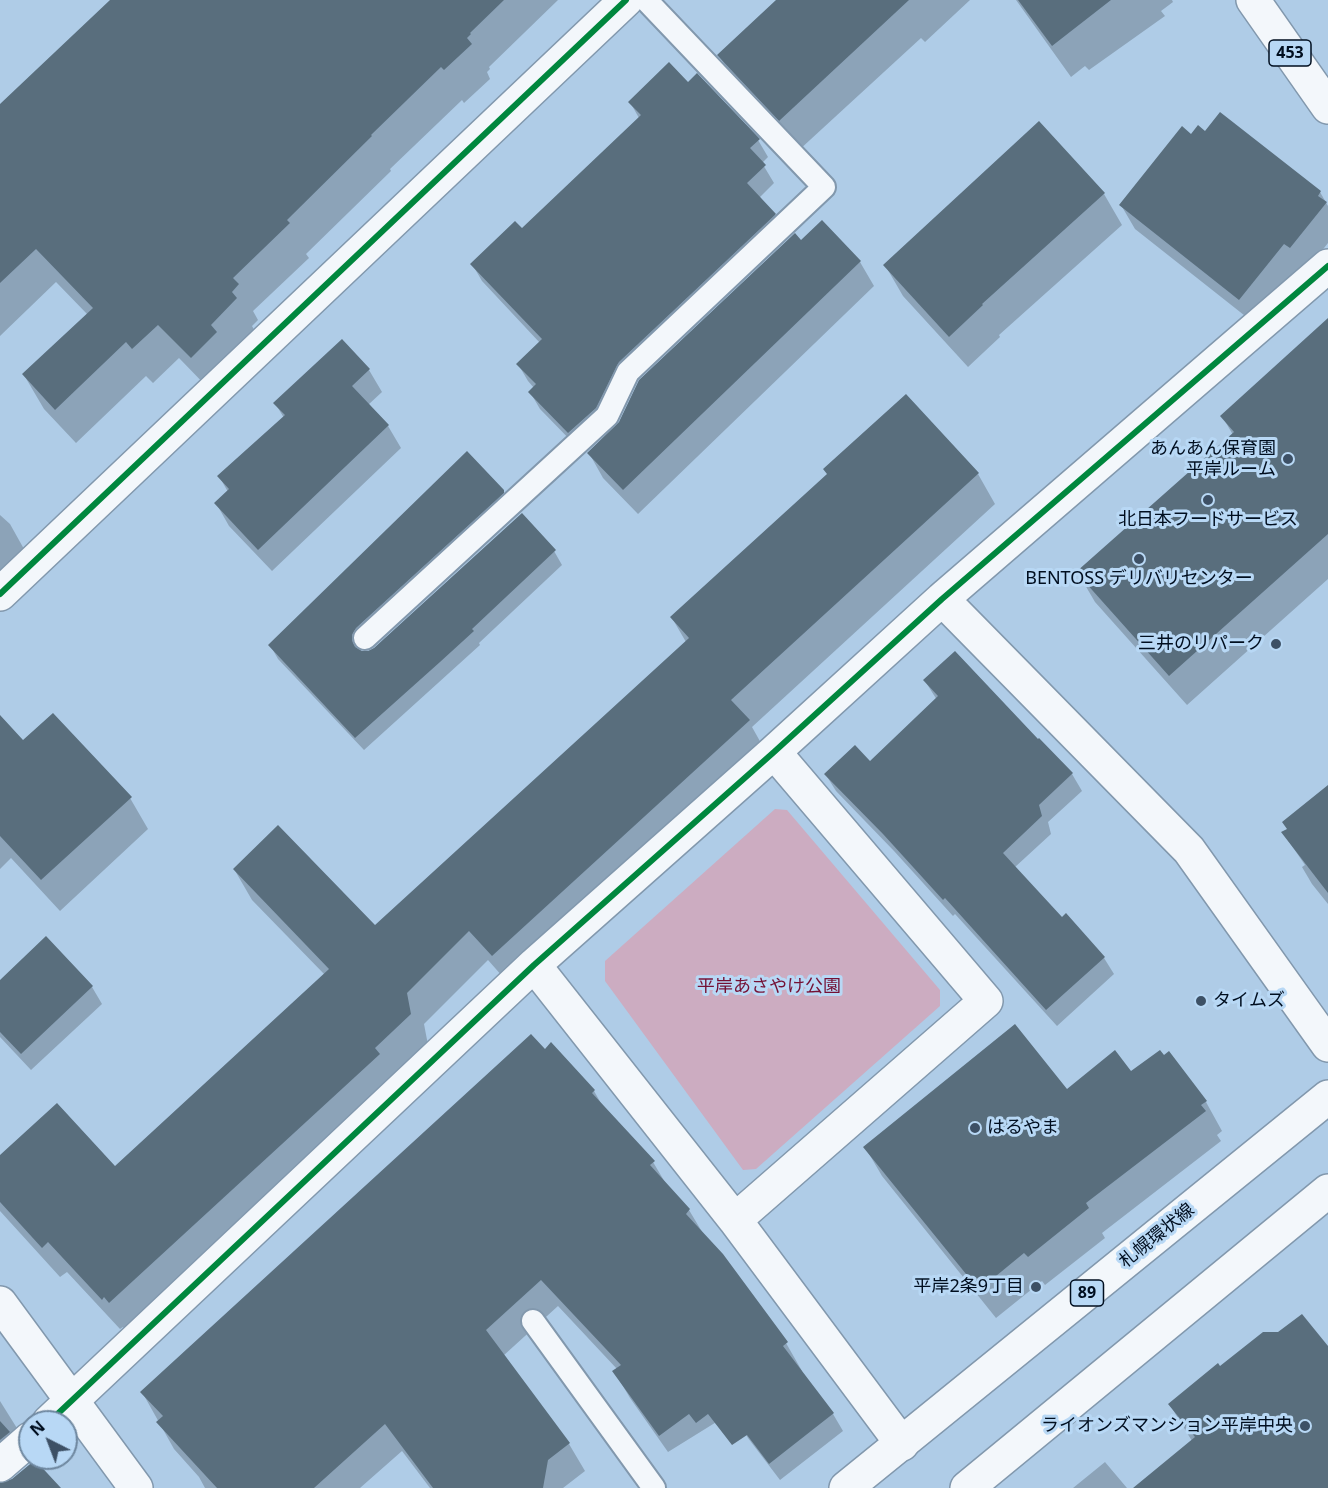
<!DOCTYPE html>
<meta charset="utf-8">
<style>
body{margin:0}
#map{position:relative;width:1328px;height:1488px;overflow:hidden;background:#afcce7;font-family:"Noto Sans",sans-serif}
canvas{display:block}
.north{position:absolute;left:18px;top:1410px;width:60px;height:60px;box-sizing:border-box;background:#b8d8f5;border:2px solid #6e879f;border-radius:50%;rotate:318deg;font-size:16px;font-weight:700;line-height:24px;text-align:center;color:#000e1f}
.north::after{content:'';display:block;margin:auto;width:21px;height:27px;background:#3d5065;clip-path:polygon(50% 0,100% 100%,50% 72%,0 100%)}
</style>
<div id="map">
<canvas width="1328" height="1488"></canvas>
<div class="north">N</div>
</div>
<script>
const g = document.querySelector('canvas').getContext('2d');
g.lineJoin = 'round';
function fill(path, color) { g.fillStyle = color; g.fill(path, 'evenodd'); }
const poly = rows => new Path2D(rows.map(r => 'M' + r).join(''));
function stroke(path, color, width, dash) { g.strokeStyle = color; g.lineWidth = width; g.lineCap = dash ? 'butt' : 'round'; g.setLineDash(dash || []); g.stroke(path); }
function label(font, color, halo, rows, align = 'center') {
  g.font = font + ' "Noto Sans","Noto Sans JP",sans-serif'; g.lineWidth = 6; g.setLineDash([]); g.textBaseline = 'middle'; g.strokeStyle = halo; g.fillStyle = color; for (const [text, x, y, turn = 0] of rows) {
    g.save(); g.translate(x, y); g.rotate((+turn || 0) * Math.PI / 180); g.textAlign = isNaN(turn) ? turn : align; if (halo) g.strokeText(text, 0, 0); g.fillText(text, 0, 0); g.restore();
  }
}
fill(poly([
 [775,809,787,810,940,990,940,1006,756,1169,743,1170,605,981,605,961]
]), '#ccacc1');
fill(poly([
 [112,0,558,0,489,67,490,69,487,72,490,79,464,103,462,100,390,169,391,171,306,254,309,258,253,311,258,320,252,326,256,333,211,391,179,358,153,383,146,376,76,443,44,409,24,375,88,315,56,282,0,336,0,106],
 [778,0,970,0,925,42,921,38,798,151,737,87,719,55],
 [1016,0,1172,0,1173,2,1161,11,1165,16,1089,70,1085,66,1071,77],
 [688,84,758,140,768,157,762,163,774,183,759,198,775,215,785,231,628,379,579,449,540,409,530,392,534,388,528,381,518,364,540,343,482,281,472,264,522,230,639,118,630,102],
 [1191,136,1320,192,1328,206,1328,243,1305,272,1299,268,1254,323,1135,229,1121,205],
 [1104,194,1122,225,999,335,1000,337,968,367,903,296,885,265],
 [801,242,860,262,874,286,638,514,603,478,589,453],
 [1328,320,1328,579,1187,705,1095,602,1078,573,1233,435,1222,416],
 [342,341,369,370,382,392,368,405,388,426,401,448,272,571,229,526,216,503,228,492,219,476,284,418,275,403],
 [978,474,995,504,752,727,766,752,510,985,488,960,424,1024,428,1045,128,1332,123,1327,120,1329,67,1272,60,1277,0,1211,0,1158,114,1168,325,975,252,900,234,869,375,927,686,642,672,618],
 [503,491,511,505,363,642,359,651,369,652,554,551,562,565,479,643,480,645,364,750,278,659,270,645],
 [0,515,10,524,29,558,0,587],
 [925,681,1038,742,1072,774,1082,791,1048,822,1051,834,1014,868,1062,919,1104,958,1114,974,1057,1026,955,914,953,916,894,851,836,791,826,775,870,763,937,700],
 [0,764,130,798,148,829,60,911,11,858,0,869],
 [1328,802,1328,904,1312,884,1302,867,1305,865,1283,833],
 [0,982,92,987,102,1004,31,1070,0,1037],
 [545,1051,594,1091,602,1105,653,1162,669,1189,689,1210,704,1235,786,1343,802,1371,801,1371,833,1414,843,1431,780,1480,748,1438,738,1421,768,1390,668,1452,630,1398,614,1371,617,1369,558,1306,503,1356,569,1444,585,1471,563,1488,430,1488,402,1451,360,1488,205,1488,199,1477,174,1449,142,1392],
 [1169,1053,1206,1102,1222,1131,1217,1135,1221,1141,1102,1233,1105,1238,1045,1285,1042,1281,996,1318,882,1176,865,1147,1131,1073],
 [1328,1349,1328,1488,1136,1488,1192,1441,1170,1405,1219,1368],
 [0,1401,20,1433,0,1469],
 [1105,1462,1127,1488,1073,1488]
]), '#0003');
fill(poly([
 [110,0,504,0,470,33,471,34,467,38,472,44,444,70,441,67,371,135,372,136,287,220,290,223,233,278,239,284,232,292,237,298,211,325,217,332,191,358,158,325,132,349,126,342,55,410,22,374,93,308,36,249,0,283,0,104],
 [776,0,909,0,779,121,717,55],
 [1018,0,1111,0,1052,46],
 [669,62,688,82,697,73,760,139,750,148,766,165,747,183,776,214,619,362,596,408,568,433,528,392,536,384,516,364,542,339,470,264,515,221,522,228,641,115,628,102],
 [1220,112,1321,191,1318,196,1327,202,1290,248,1284,244,1239,300,1119,205,1182,126,1191,134,1198,125,1205,131],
 [1039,121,1105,193,982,304,983,305,949,337,883,265],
 [822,220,861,261,623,490,587,453,619,422,639,380,795,233,801,240],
 [1328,318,1328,534,1169,676,1076,572,1234,432,1220,416],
 [342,339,370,369,352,386,389,425,258,550,214,503,229,489,217,476,285,415,273,403],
 [906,394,979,473,731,700,750,720,492,956,469,931,407,993,411,1014,375,1048,380,1054,109,1303,104,1297,102,1300,48,1242,42,1248,0,1202,0,1155,57,1103,115,1166,329,969,233,869,278,825,375,925,689,638,670,617,827,474,823,469],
 [467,451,504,490,504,493,356,628,352,635,352,640,355,647,362,651,368,651,374,648,522,513,556,550,472,629,474,631,440,662,355,738,268,645],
 [955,651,1038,739,1039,738,1073,773,1039,805,1042,816,1003,853,1062,917,1066,913,1105,957,1046,1010,945,898,943,900,883,834,824,774,855,745,870,761,938,696,923,680],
 [53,713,132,797,41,880,0,836,0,715,23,740],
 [1328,785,1328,893,1281,832,1287,829,1282,822],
 [46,936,93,986,21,1054,0,1032,0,980],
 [1015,1024,1067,1089,1115,1050,1131,1071,1160,1050,1164,1055,1169,1051,1207,1101,1201,1105,1206,1111,1086,1203,1089,1208,1028,1257,1024,1253,979,1290,863,1147],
 [531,1034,545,1049,551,1042,595,1090,592,1093,655,1161,650,1165,690,1209,686,1214,723,1254,788,1342,783,1346,834,1413,769,1464,747,1435,732,1445,708,1414,696,1423,689,1414,659,1436,612,1371,621,1365,541,1280,486,1330,570,1443,548,1460,543,1488,433,1488,385,1424,314,1488,217,1488,156,1422,163,1416,140,1392],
 [1302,1314,1328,1346,1328,1488,1133,1488,1195,1437,1168,1404,1218,1363,1220,1366,1263,1332,1278,1332],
 [0,1421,10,1432,0,1440],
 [35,1460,61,1488,0,1488,0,1483,12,1479]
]), '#596e7d');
const service = poly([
 [365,638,607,416,628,372,824,187,646,0],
 [533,1321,654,1488]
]);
const minor = poly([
 [942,599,1189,850,1328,1045],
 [534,965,735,1220,902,1444],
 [735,1220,986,1001,774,752],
 [49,1422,534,965,774,752,942,599,1328,266],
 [0,1465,30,1439]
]);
const tertiary = poly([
 [0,594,626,0],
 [0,1303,136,1488]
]);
const primary = poly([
 [846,1488,1328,1097],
 [967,1488,1328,1191]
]);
const trunk = poly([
 [1253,0,1328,107]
]);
stroke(service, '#8298ad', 26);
stroke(minor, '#8298ad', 36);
stroke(tertiary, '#8298ad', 36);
stroke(primary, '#8298ad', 36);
stroke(trunk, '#8298ad', 36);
stroke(service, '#f3f7fb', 22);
stroke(minor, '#f3f7fb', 33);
stroke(tertiary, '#f3f7fb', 33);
stroke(primary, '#f3f7fb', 33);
stroke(trunk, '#f3f7fb', 33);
stroke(poly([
 [0,594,626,0],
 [49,1422,534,965,774,752,942,599,1328,266]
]), '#00873e', 6);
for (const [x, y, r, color] of [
 [1288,459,6,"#3d5065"],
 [1208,500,6,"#3d5065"],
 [1139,559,6,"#3d5065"],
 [1276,644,6,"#3d5065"],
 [1201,1001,6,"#3d5065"],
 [975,1128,6,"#3d5065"],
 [1036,1287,6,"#3d5065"],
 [1305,1426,6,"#3d5065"]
]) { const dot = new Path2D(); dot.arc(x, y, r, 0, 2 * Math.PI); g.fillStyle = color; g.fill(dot); stroke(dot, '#b8d8f5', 2); }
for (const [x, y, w] of [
 [1290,53,42],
 [1087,1293,33]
]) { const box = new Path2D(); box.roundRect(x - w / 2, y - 13, w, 26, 4.5); g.fillStyle = '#b8d8f5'; g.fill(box); stroke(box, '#000e1f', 1.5); }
label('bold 16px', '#000e1f', null, [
 ["453",1290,53],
 ["89",1087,1293]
]);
label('18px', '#000e1f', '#b8d8f5', [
 ["あんあん保育園",1276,449],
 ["平岸ルーム",1276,470],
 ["北日本フードサービス",1208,520,"center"],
 ["BENTOSS デリバリセンター",1139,579,"center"],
 ["三井のリパーク",1264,644],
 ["タイムズ",1213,1001,"left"],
 ["はるやま",987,1128,"left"],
 ["平岸2条9丁目",1024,1287],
 ["ライオンズマンション平岸中央",1293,1426]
], 'right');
label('18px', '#741034', '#b8d8f5', [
 ["平岸あさやけ公園",769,987]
]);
label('18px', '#000e1f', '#b8d8f5', [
 ["札幌環状線",1157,1236,-39]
]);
</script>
